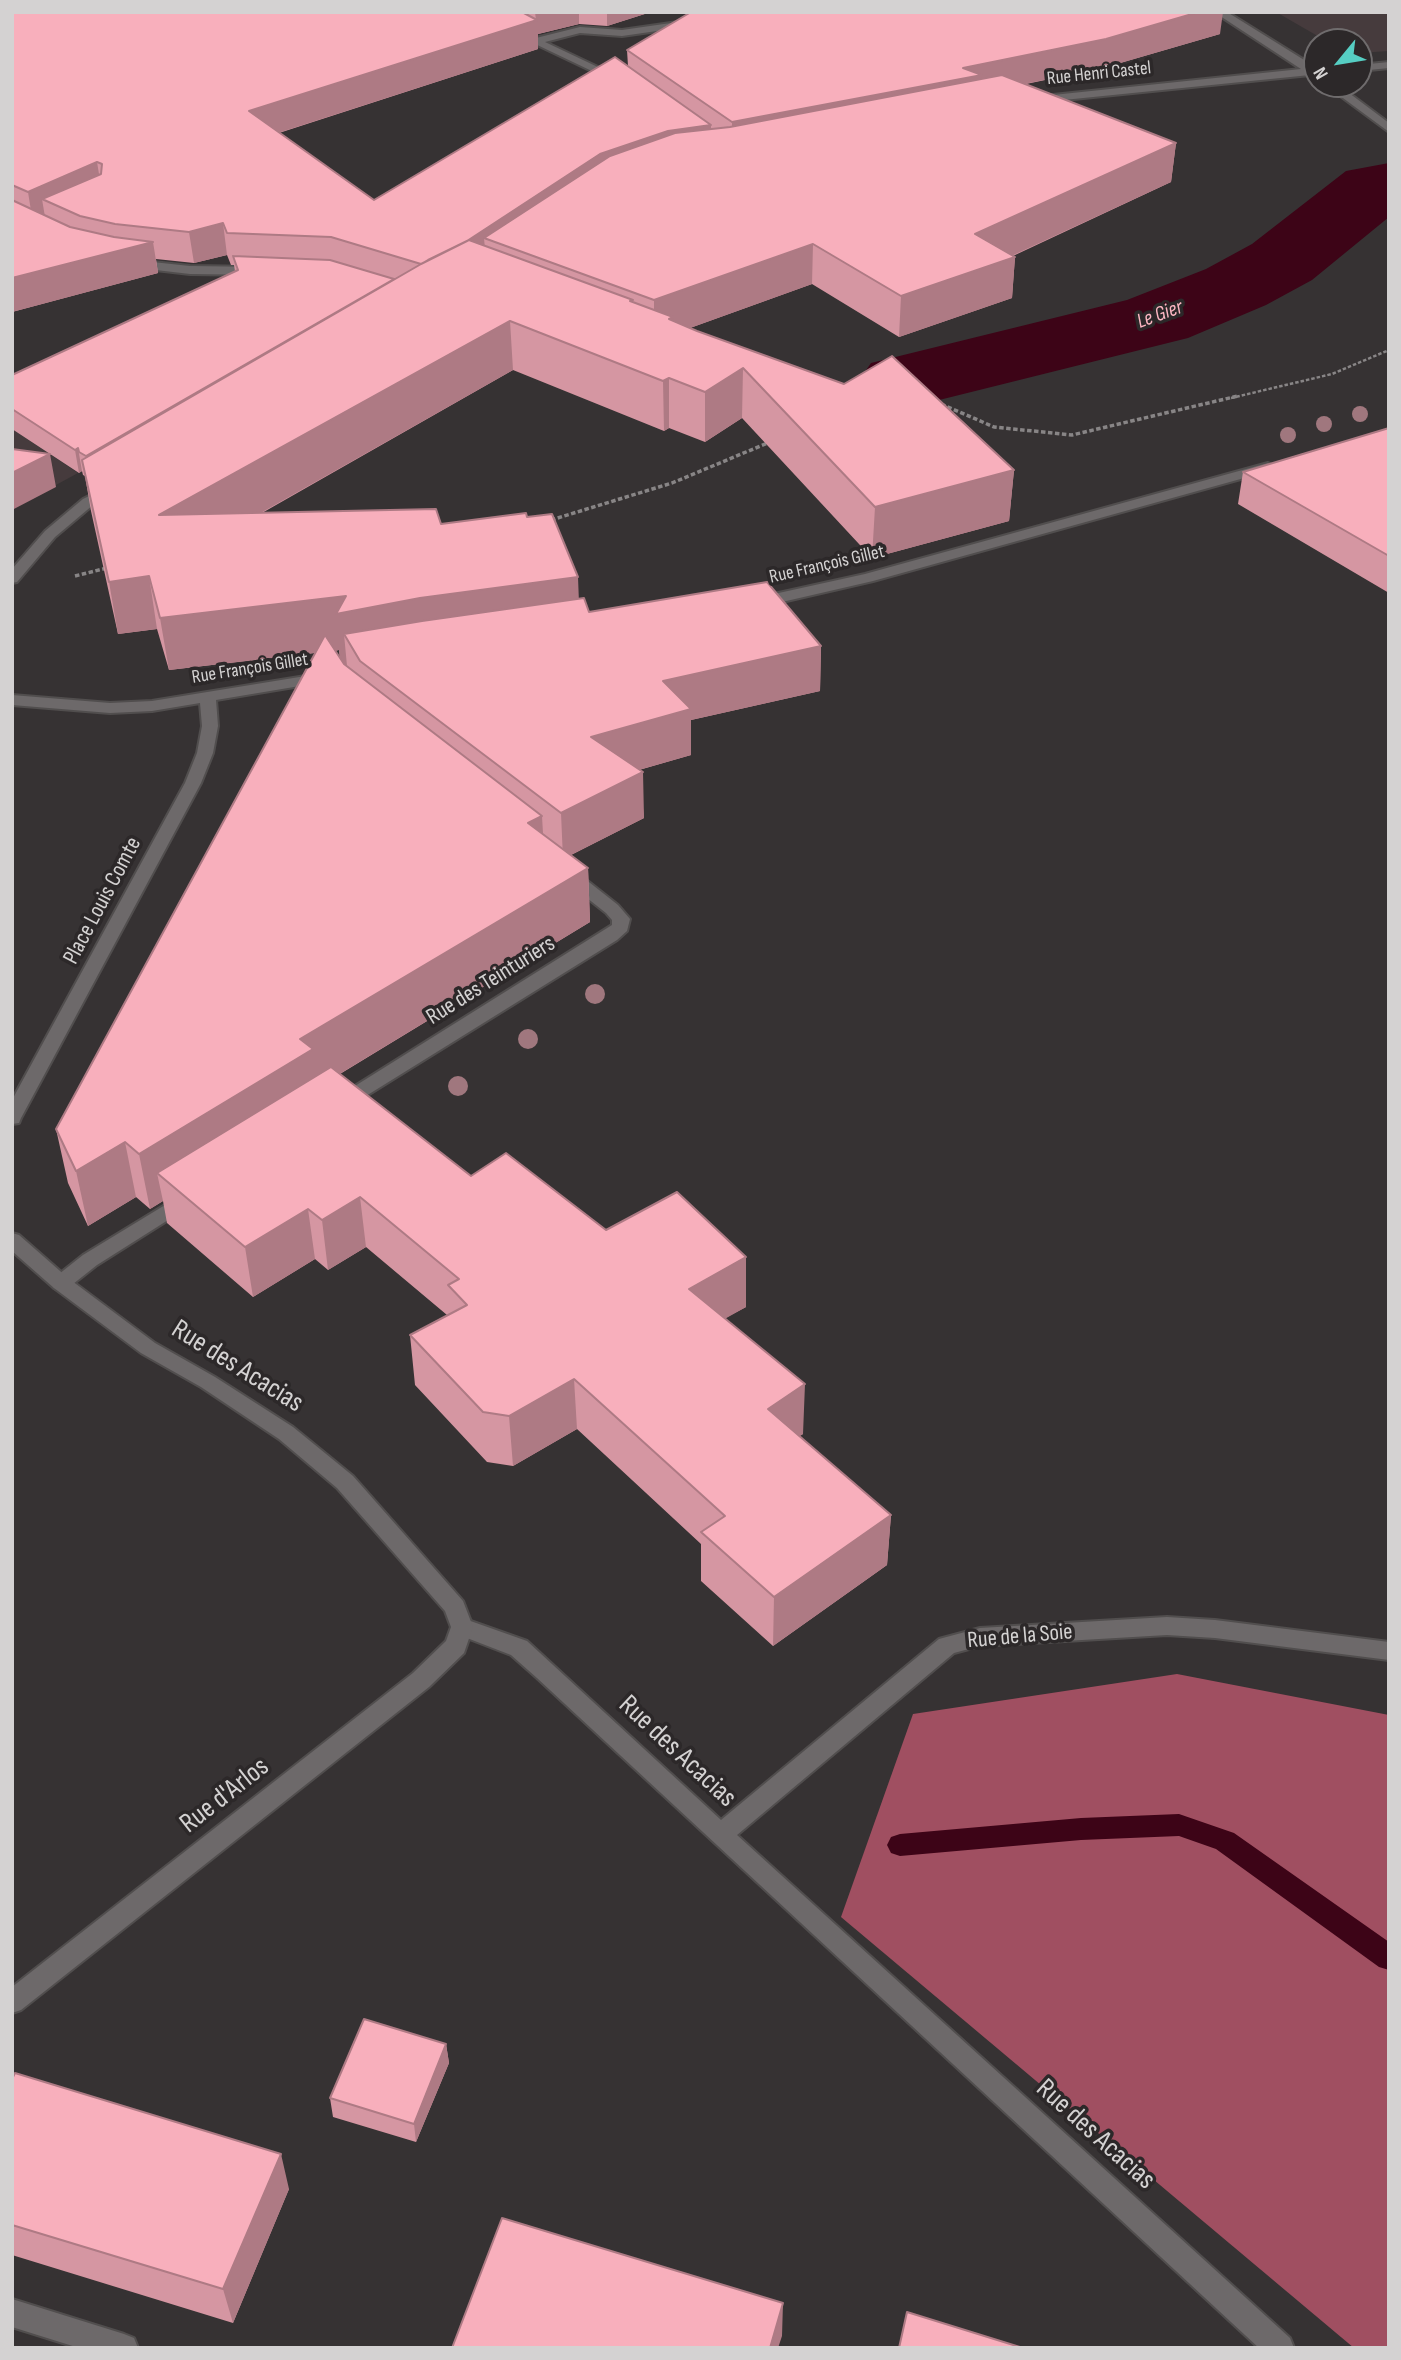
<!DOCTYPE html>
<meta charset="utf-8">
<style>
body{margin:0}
#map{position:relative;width:1401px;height:2360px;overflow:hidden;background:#363233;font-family:"Sofia Sans Condensed",sans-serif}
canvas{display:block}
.frame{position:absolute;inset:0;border:14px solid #d4d2d2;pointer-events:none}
.north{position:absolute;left:1303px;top:28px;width:70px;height:70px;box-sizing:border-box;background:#2c2829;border:2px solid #6f6c6d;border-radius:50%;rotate:240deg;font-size:19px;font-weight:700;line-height:28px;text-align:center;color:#d4d2d2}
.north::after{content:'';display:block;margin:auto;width:24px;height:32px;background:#56cec3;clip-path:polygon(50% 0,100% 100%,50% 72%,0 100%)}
</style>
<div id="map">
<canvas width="1401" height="2360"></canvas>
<div class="frame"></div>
<div class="north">N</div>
</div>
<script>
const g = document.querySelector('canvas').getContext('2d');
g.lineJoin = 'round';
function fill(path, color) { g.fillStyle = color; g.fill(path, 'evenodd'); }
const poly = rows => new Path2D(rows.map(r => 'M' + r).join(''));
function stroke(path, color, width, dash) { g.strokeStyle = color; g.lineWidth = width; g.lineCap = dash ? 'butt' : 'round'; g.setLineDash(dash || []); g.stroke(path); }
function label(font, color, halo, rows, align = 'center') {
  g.font = font + ' "Sofia Sans Condensed",sans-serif'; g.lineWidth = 7; g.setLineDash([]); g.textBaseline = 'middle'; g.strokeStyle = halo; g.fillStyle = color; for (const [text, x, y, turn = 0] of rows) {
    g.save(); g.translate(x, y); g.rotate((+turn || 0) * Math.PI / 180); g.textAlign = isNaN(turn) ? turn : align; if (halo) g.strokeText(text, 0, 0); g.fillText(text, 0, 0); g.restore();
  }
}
fill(poly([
 [1276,12,1389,12,1389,51,1359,53,1359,42,1328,42],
 [12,429,78,473,12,509]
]), '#463b3d');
fill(poly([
 [1177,1674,1389,1715,1389,2348,1354,2348,841,1917,913,1714]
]), '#a04f61');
fill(poly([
 [1179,1814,1234,1833,1389,1942,1389,1970,1379,1967,1216,1849,1179,1836,1081,1840,900,1856,891,1853,887,1845,891,1837,900,1834,1081,1818,1179,1814]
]), '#3d0417');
fill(poly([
 [1389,163,1389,217,1312,280,1266,305,1188,338,903,409,871,401,858,382,871,363,1127,300,1206,269,1252,244,1346,171,1389,163]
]), '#3d0417');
const minor = poly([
 [468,12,482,12,536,38,580,27,622,30,692,20,697,23,692,26,622,36,580,33,545,42,621,78,623,80,617,83,468,12],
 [1214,12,1227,12,1317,68,1317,77,1310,75,1034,103,1028,100,1034,97,1301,69,1214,12],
 [1389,62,1389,68,1359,71,1359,65,1389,62],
 [1324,84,1337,84,1389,123,1389,132,1324,84],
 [134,260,190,266,261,267,267,271,261,275,190,274,130,267,128,264,134,260],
 [111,485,118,489,116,492,93,505,55,537,17,582,12,583,12,569,45,531,83,499,111,485],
 [569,870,575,871,618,905,630,919,627,931,617,940,345,1109,331,1109,329,1105,331,1101,612,925,612,920,606,913,563,879,560,875,563,871,569,870],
 [188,1191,195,1193,198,1198,195,1203,97,1265,68,1288,61,1290,54,1288,51,1283,54,1278,83,1255,188,1191],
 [1167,1617,1215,1620,1389,1642,1389,1660,1215,1638,1167,1635,980,1646,954,1653,737,1835,1290,2338,1294,2348,1259,2348,537,1678,511,1655,454,1633,451,1627,454,1621,462,1618,527,1641,721,1820,939,1639,980,1628,1167,1617],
 [12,2299,124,2334,134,2338,138,2348,79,2348,12,2327,12,2299]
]);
const tertiary = poly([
 [12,1233,19,1235,68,1278,155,1343,215,1377,293,1427,353,1476,463,1601,473,1627,464,1653,429,1687,21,2010,12,2013,12,1987,413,1673,446,1641,451,1627,445,1611,337,1488,279,1439,201,1387,141,1353,54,1288,12,1251,12,1233]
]);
const secondary = poly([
 [1268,463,1275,467,1273,470,873,581,756,608,748,603,756,598,865,574,1268,463],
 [324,673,330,675,332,678,330,681,216,700,218,726,213,753,201,783,21,1118,19,1123,12,1124,12,1100,185,783,197,753,202,726,200,703,152,711,110,713,12,705,12,695,110,703,152,701,324,673]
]);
stroke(minor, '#514e4e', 4);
stroke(tertiary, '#514e4e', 4);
stroke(secondary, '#514e4e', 4);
stroke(poly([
 [1231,398,1332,374,1389,350]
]), '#888586', 2.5, [3.5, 2]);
stroke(poly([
 [941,404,994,427,1072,435,1238,396],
 [551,520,672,483,770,442],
 [75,576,107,568]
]), '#888586', 3.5, [4.5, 2.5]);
fill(minor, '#6d696a');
fill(tertiary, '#6d696a');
fill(secondary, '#6d696a');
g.fillStyle = '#a0777e';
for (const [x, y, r] of [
 [1360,414,8],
 [1324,424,8],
 [1288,435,8],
 [595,994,10],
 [528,1039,10],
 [458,1086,10]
]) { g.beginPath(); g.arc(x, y, r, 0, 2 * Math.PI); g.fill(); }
fill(poly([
 [12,12,651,12,607,26,579,24,538,34,538,49,279,133,374,200,628,66,627,50,1220,34,1103,68,1026,84,1176,143,1171,182,1013,256,1015,257,1012,298,899,337,812,284,690,328,1014,470,1009,521,872,558,742,418,705,442,669,428,664,431,513,370,262,513,441,524,578,599,589,612,821,646,820,691,691,720,691,755,639,770,644,818,571,855,588,868,590,922,340,1074,471,1176,606,1230,746,1307,725,1318,803,1434,799,1436,891,1515,887,1565,773,1646,701,1581,701,1544,577,1429,513,1466,487,1462,415,1385,410,1335,447,1315,366,1247,328,1270,315,1259,253,1297,167,1223,163,1201,150,1209,136,1197,88,1226,68,1183,56,1129,315,653,169,670,157,629,118,634,91,511,85,476,83,475,82,471,79,473,12,429,12,375,235,271,234,265,231,265,227,255,194,263,156,259,158,273,12,312],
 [339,650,340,659,335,651],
 [1389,428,1389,593,1238,504,1243,472],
 [446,2044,449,2063,416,2142,333,2117,330,2098],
 [12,2079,289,2189,233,2323,12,2255]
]), '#d596a2');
fill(poly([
 [535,12,579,12,579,24,538,34,538,49,253,141,249,111,536,20],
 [607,12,651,12,607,26],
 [1199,12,1223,12,1220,34,1103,68,980,93,732,152,732,122],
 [711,125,711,155,484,238,486,261,421,264,600,154,668,131],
 [1176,143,1171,182,994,264,1015,257,1012,298,899,337,901,296,975,234],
 [97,162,102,192,42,199,45,217,33,223,28,192],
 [223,223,227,255,194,263,189,232],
 [153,242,158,273,12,312,12,278],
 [813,244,812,284,654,341,654,300],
 [510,321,513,370,167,566,159,515],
 [743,368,742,418,705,442,705,392],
 [669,378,669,428,664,431,663,381],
 [78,448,82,471,79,473,75,450],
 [50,454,56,487,12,510,12,473],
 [1014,470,1009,521,872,558,875,507],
 [149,576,157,629,118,634,109,582],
 [578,577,580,629,344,634,347,666,341,667,339,650,169,670,160,618,346,596,420,598],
 [821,646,820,691,691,720,691,755,593,783,591,737,663,681],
 [643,772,644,818,563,859,561,813],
 [542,816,545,869,528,823],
 [588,868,590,922,318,1087,157,1173,163,1201,150,1209,139,1154,300,1039],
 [125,1142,136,1197,88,1226,76,1171],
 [360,1197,366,1247,328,1270,322,1220],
 [308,1209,315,1259,253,1297,245,1247],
 [746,1257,746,1307,689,1339,689,1289],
 [574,1379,577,1429,513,1466,509,1416],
 [805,1384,803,1434,767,1458,768,1409],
 [891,1515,887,1565,773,1646,774,1597],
 [446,2044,449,2063,416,2142,414,2124],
 [281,2154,289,2189,233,2323,223,2289],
 [783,2303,782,2336,778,2348,770,2348]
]), '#ae7a84');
const building = poly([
 [12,12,522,12,537,20,249,111,374,200,615,57,711,125,668,131,600,154,467,241,421,264,331,237,227,233,223,223,189,232,115,224,80,216,42,199,101,174,102,164,97,162,28,192,12,185,12,12],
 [691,12,1199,12,1106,39,963,68,982,75,732,122,627,50,691,12],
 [1002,75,1176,143,975,234,1015,257,901,296,813,244,654,300,484,238,610,156,675,133,730,127,1002,75],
 [12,200,70,227,114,237,153,242,12,278,12,200],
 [469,240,633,300,630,301,673,317,669,319,697,331,844,384,892,356,1014,470,875,507,743,368,705,392,669,378,663,381,510,321,159,515,436,509,441,524,526,513,527,517,552,514,578,577,420,598,336,614,346,596,160,618,149,576,109,582,82,460,428,260,469,240],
 [233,256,330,260,394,279,86,456,79,452,78,448,75,450,12,409,12,375,238,270,233,256],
 [1389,428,1389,556,1243,472,1389,428],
 [12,449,50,454,12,473,12,449],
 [767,582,821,646,663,681,691,709,591,737,643,772,561,813,360,661,344,634,422,621,584,598,589,612,767,582],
 [325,635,344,664,542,816,528,823,588,868,300,1039,313,1049,139,1154,125,1142,76,1171,56,1129,325,635],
 [331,1067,471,1176,506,1153,606,1230,677,1192,746,1257,689,1289,805,1384,768,1409,891,1515,774,1597,701,1532,725,1516,574,1379,509,1416,483,1412,410,1335,467,1305,448,1285,459,1279,360,1197,322,1220,308,1209,245,1247,157,1173,331,1067],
 [364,2019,446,2044,414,2124,330,2098,364,2019],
 [15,2073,281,2154,223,2289,12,2225,12,2079,15,2073],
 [502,2218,783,2303,770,2348,452,2348,502,2218],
 [907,2312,1023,2348,899,2348,907,2312]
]);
fill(building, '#f8afbc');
stroke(building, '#ae7a84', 2);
label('19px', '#d4d2d2', '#2c2829', [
 ["Rue Henri Castel",1099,74,-6],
 ["Rue François Gillet",827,565,-13],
 ["Rue François Gillet",250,669,-9]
]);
label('italic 21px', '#fcb6c2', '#2c2829', [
 ["Le Gier",1160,315,-20]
]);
label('23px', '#d4d2d2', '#2c2829', [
 ["Place Louis Comte",103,901,-62],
 ["Rue des Teinturiers",491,981,-32],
 ["Rue de la Soie",1020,1637,-5]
]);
label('28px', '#d4d2d2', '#2c2829', [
 ["Rue des Acacias",237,1367,32],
 ["Rue des Acacias",677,1752,43],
 ["Rue d'Arlos",225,1796,-38],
 ["Rue des Acacias",1095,2135,42]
]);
</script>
